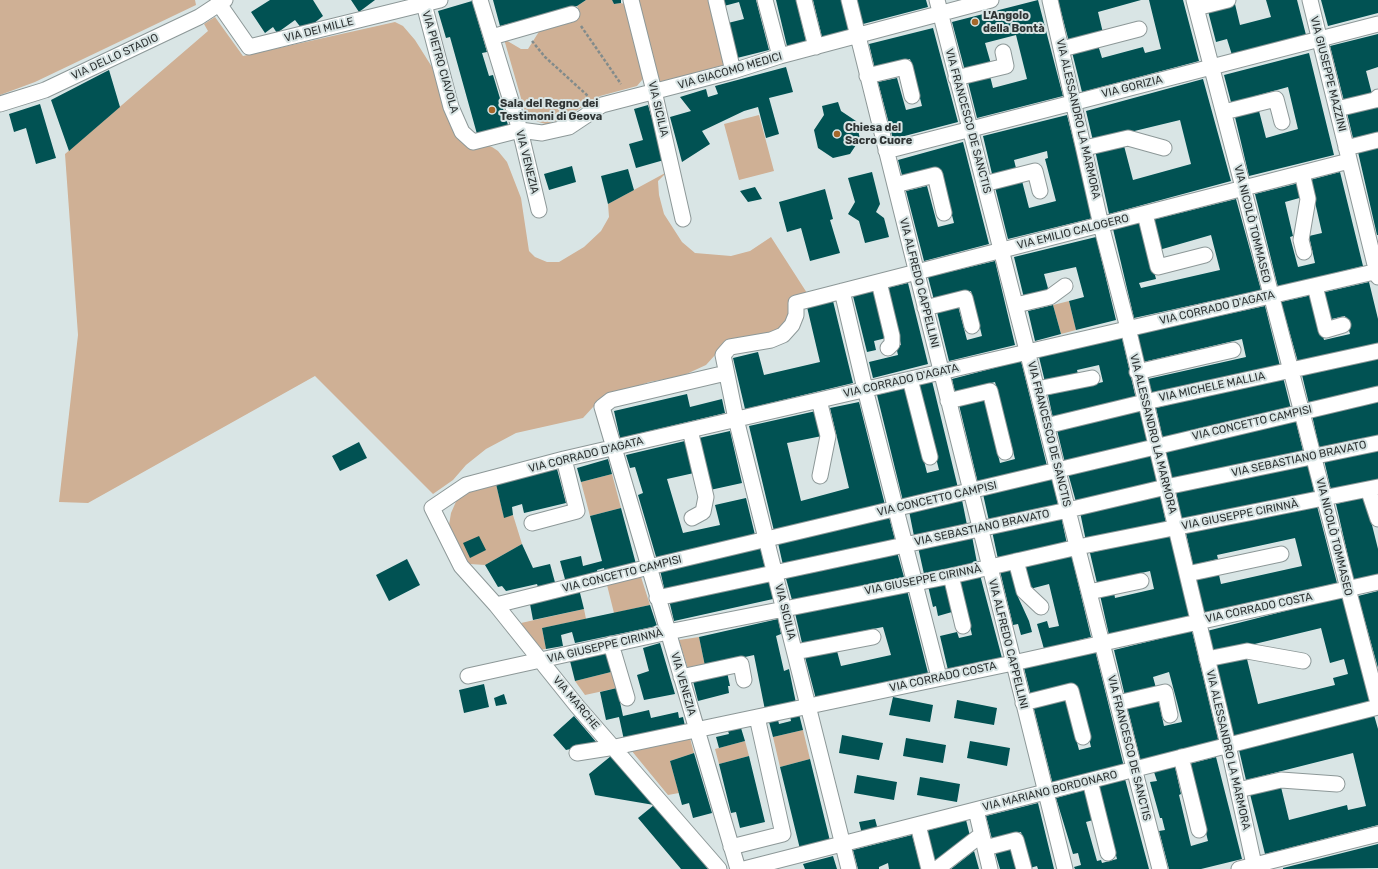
<!DOCTYPE html>
<meta charset="utf-8">
<style>
body{margin:0}
canvas{display:block;background:#d9e5e5}
</style>
<canvas width="1378" height="869"></canvas>
<script>
const g = document.querySelector('canvas').getContext('2d');
g.lineJoin = 'round';
function fill(path, color) { g.fillStyle = color; g.fill(path, 'evenodd'); }
const poly = rows => new Path2D(rows.map(r => 'M' + r).join(''));
function stroke(path, color, width, dash) { g.strokeStyle = color; g.lineWidth = width; g.lineCap = dash ? 'butt' : 'round'; g.setLineDash(dash || []); g.stroke(path); }
function label(font, color, halo, rows, align = 'center') {
  g.font = font + ' Rubik,sans-serif'; g.lineWidth = 4; g.setLineDash([]); g.textBaseline = 'middle'; g.strokeStyle = halo; g.fillStyle = color; for (const [text, x, y, turn = 0] of rows) {
    g.save(); g.translate(x, y); g.rotate((+turn || 0) * Math.PI / 180); g.textAlign = isNaN(turn) ? turn : align; if (halo) g.strokeText(text, 0, 0); g.fillText(text, 0, 0); g.restore();
  }
}
fill(poly([
 [0,0,195,0,196,5,35,82,0,95],
 [586,0,612,0,614,4,621,3,627,5,645,74,642,80,637,86,600,96,563,119,546,124,527,119,504,39,521,49,528,49,540,30,570,23,580,12,577,6],
 [639,0,709,0,724,65,661,82,656,78],
 [215,17,243,56,395,22,403,26,415,40,432,67,449,121,457,134,492,147,498,151,507,162,521,198,529,251,535,257,547,262,559,262,584,247,601,231,609,217,608,204,667,172,658,181,659,195,664,214,682,242,695,253,731,256,750,251,771,237,807,293,789,312,786,322,778,333,716,354,706,365,682,376,649,382,633,388,607,395,594,406,583,418,516,433,486,449,466,465,453,480,433,494,315,376,88,503,59,502,78,335,65,154,208,31,204,24],
 [759,115,774,171,739,180,724,124],
 [1069,301,1076,330,1061,334,1053,305],
 [612,474,621,508,590,516,581,482],
 [496,484,504,517,513,515,522,544,485,565,470,564,459,551,454,539,449,525,451,513,458,497,466,490],
 [641,577,650,605,614,613,607,585],
 [584,609,586,619,542,628,546,649,540,650,521,623],
 [699,637,705,666,688,669,679,640],
 [611,672,617,688,585,695,575,681],
 [803,730,810,759,780,767,773,737],
 [690,738,694,753,670,761,679,793,668,795,631,750],
 [745,741,749,756,719,764,715,749]
]), '#cfb095');
fill(poly([
 [270,0,313,0,323,16,308,28,302,29,295,20,277,33,273,27,265,33,251,12],
 [351,0,375,0,359,12],
 [493,0,586,0,577,6,500,26],
 [612,0,621,0,621,3,614,4],
 [722,0,756,0,769,50,737,58,728,23,744,19,739,2,724,6],
 [776,0,796,0,806,41,787,46],
 [813,0,841,0,849,30,822,37],
 [857,0,926,0,928,7,863,24],
 [1038,0,1063,96,977,118,968,82,990,76,993,88,1027,79,1016,35,985,43,991,64,965,71,952,22],
 [1058,0,1141,0,1098,12,1103,33,1069,42],
 [1149,0,1183,0,1199,61,1082,92,1072,52,1098,45,1102,58,1143,47,1145,53,1161,49],
 [1266,0,1297,0,1306,35,1232,55,1227,39,1216,42,1208,11,1235,4,1240,25,1271,17],
 [1321,0,1378,0,1378,13,1328,26],
 [472,1,487,52,482,53,489,76,493,75,508,125,477,134,450,37,446,38,438,11],
 [933,28,958,122,893,139,878,82,897,78,906,110,922,106,910,59,875,69,869,44],
 [1378,34,1378,67,1366,71,1372,94,1344,101,1330,46],
 [1309,53,1334,155,1249,176,1235,117,1259,111,1266,138,1298,129,1288,87,1255,96,1256,100,1232,106,1224,75],
 [786,67,793,92,769,98,779,134,766,138,758,107,744,111,702,131,710,144,682,162,670,117,691,111,680,97,706,89,708,97,718,94,715,86],
 [109,70,120,107,69,151,51,100],
 [1203,79,1231,181,1109,214,1095,150,1123,142,1133,180,1191,164,1180,120,1093,141,1086,111],
 [838,102,841,111,856,121,860,139,850,154,833,158,818,148,814,130,824,115,822,106],
 [40,104,56,158,36,164,26,128,14,132,9,114],
 [648,105,664,160,636,168,629,144,643,140,634,109],
 [1378,105,1378,132,1353,138,1347,113],
 [1067,115,1093,218,1008,239,995,187,1022,181,1029,208,1056,201,1045,159,1048,158,1047,151,1014,160,1017,172,993,178,983,136],
 [963,142,989,244,924,261,906,191,927,186,938,227,954,223,940,169,903,179,898,160],
 [1378,147,1378,235,1377,235,1358,152],
 [572,166,576,182,549,190,544,174],
 [628,169,634,190,608,204,601,176],
 [872,172,880,204,876,212,884,218,889,237,865,243,859,221,848,214,855,202,848,178],
 [1340,172,1363,266,1278,287,1255,194,1299,183,1303,197,1285,202,1293,236,1290,237,1298,267,1315,263,1309,236,1322,233,1310,180],
 [755,187,762,199,748,202,740,191],
 [825,189,833,219,830,220,840,253,810,261,801,228,787,232,779,202],
 [1236,199,1261,290,1134,318,1113,229,1141,222,1156,279,1139,283,1141,288,1220,270,1211,235,1159,250,1152,220],
 [1096,237,1116,320,1076,330,1069,301,1084,297,1076,267,1044,274,1049,292,1024,298,1014,257],
 [995,261,1015,345,949,361,937,312,958,306,967,340,982,336,971,291,934,300,928,277],
 [1369,282,1378,319,1378,343,1298,362,1281,302,1312,295,1324,340,1350,334,1345,316,1327,320,1321,293],
 [908,283,928,364,873,378,869,362,898,355,896,346,901,345,887,288],
 [875,291,886,338,874,341,876,350,867,352,853,296],
 [833,301,853,383,745,409,733,358,758,352,764,375,820,362,807,307],
 [1053,305,1061,334,1035,341,1028,311],
 [1265,306,1280,366,1152,393,1148,379,1246,357,1242,339,1143,362,1136,334],
 [1122,338,1136,399,1053,418,1048,395,1103,382,1099,365,1077,370,1078,374,1045,382,1039,357],
 [1378,358,1378,388,1309,404,1302,375],
 [1021,361,1047,466,978,483,959,405,984,399,1000,463,1015,459,1010,439,995,382,955,392,952,379],
 [1283,377,1291,409,1163,439,1156,408],
 [932,381,958,488,903,501,877,395,906,388,927,473,939,470,918,385],
 [687,394,690,407,722,399,725,413,620,438,614,411],
 [1378,400,1378,438,1320,451,1312,415],
 [859,402,885,505,774,531,749,426,816,411,822,436,787,443,801,501,849,488,830,408],
 [1139,409,1148,442,1065,463,1057,430],
 [1295,418,1303,451,1173,482,1165,449],
 [730,431,742,483,710,490,699,438],
 [685,441,694,473,667,479,683,533,720,525,715,505,746,498,755,535,657,560,638,495,643,493,635,467,630,468,626,455],
 [359,442,367,458,340,471,332,456],
 [1378,449,1378,481,1331,490,1324,460],
 [1150,453,1157,482,1076,502,1068,473],
 [608,459,612,474,581,482,577,468],
 [1308,463,1314,492,1182,521,1176,492],
 [557,469,566,503,524,513,522,504,512,507,513,515,504,518,496,484],
 [1052,478,1058,505,989,521,983,494],
 [1160,495,1166,523,1086,541,1080,512],
 [1365,497,1378,549,1378,576,1354,582,1336,504],
 [962,500,967,525,914,536,909,511],
 [1317,506,1337,583,1203,613,1196,580,1219,575,1221,584,1302,566,1295,538,1217,555,1218,559,1193,565,1186,533],
 [621,508,636,564,605,573,604,568,597,570,598,575,566,583,560,561,581,556,583,566,602,561,590,516],
 [1061,516,1067,544,998,559,992,531],
 [889,517,895,540,783,565,778,543],
 [1171,534,1189,616,1109,635,1100,595,1114,592,1115,598,1154,589,1150,571,1097,583,1090,553],
 [479,536,486,550,470,558,463,543],
 [972,536,977,563,924,574,918,547],
 [522,544,533,568,550,564,556,586,539,590,537,584,506,591,502,586,498,587,485,565],
 [760,547,765,568,665,592,660,570],
 [897,552,904,577,792,600,785,575],
 [1071,554,1091,637,1044,649,1037,624,1047,621,1049,628,1059,626,1049,584,1030,589,1025,566],
 [407,559,420,585,389,601,376,575],
 [1011,569,1018,597,1029,621,1032,632,1021,635,1018,624,1013,625,1000,571],
 [980,575,1002,658,948,670,940,636,957,632,959,638,972,635,959,580],
 [768,578,773,599,674,621,669,600],
 [945,582,952,612,938,616,936,606,933,607,928,586],
 [579,589,584,609,533,620,530,604,552,599,551,595],
 [907,590,928,673,816,699,805,657,837,651,841,666,891,655,883,627,802,643,795,613],
 [1378,591,1378,668,1358,596],
 [1344,596,1370,701,1233,736,1215,662,1246,655,1258,704,1335,685,1333,678,1348,674,1344,659,1330,663,1321,628,1213,654,1207,631],
 [650,605,657,626,575,643,572,632,561,635,563,646,546,649,542,628],
 [778,619,781,634,776,636,784,671,789,669,796,703,765,710,754,655,705,666,699,637],
 [1192,631,1219,743,1141,762,1127,706,1158,699,1164,726,1182,722,1177,702,1169,672,1153,677,1156,688,1125,696,1114,650],
 [660,643,675,694,644,700,637,675,649,671,643,648],
 [1095,650,1124,767,1053,785,1033,705,1065,697,1079,750,1091,747,1076,685,1031,696,1024,668],
 [606,652,611,672,575,681,570,661],
 [727,672,730,686,728,686,729,693,698,701,693,681],
 [484,684,489,707,464,713,459,690],
 [617,688,623,716,649,710,651,718,678,712,679,718,683,717,685,726,624,740,619,717,606,720,600,692],
 [504,694,507,704,496,706,494,698],
 [893,697,933,705,930,722,889,715],
 [957,700,997,708,994,725,954,718],
 [799,714,803,730,773,737,769,722,778,720,779,724,791,721,790,716],
 [1374,715,1378,729,1378,825,1265,854,1250,794,1281,787,1289,820,1347,805,1348,810,1366,806,1353,753,1246,780,1239,750],
 [574,716,597,743,566,750,553,735],
 [741,728,745,741,719,748,716,737,729,734,728,731],
 [842,735,883,743,879,760,839,753],
 [906,738,946,745,943,763,903,756],
 [970,741,1010,748,1007,766,967,758],
 [694,753,712,813,693,818,689,803,682,805,670,761],
 [611,756,654,805,708,869,681,869,638,818,654,805,595,795,589,774],
 [749,756,765,822,740,828,736,812,731,813,719,764],
 [1216,757,1242,859,1201,869,1169,869,1159,831,1165,830,1162,818,1160,818,1150,782,1157,781,1154,772,1175,767,1181,794,1179,795,1191,846,1208,841,1189,764],
 [810,759,830,841,800,849,780,767],
 [857,775,897,782,894,800,854,793],
 [920,777,960,784,957,802,917,795],
 [1125,779,1149,869,1075,869,1074,867,1081,865,1078,853,1073,854,1056,798,1085,790,1093,820,1086,822,1097,861,1101,860,1102,863,1117,859,1098,786],
 [1038,803,1054,869,1038,869,1037,866,1030,868,1021,832,992,839,986,816],
 [875,819,878,830,862,834,859,822],
 [966,820,970,836,935,863,926,831],
 [912,835,921,869,889,869,888,863,879,867,879,869,858,869,853,850],
 [1378,844,1378,868,1283,869,1283,868],
 [1011,848,1016,869,1000,869,995,852],
 [974,851,979,869,951,869],
 [833,856,837,869,805,869,803,864]
]), '#015253');
const minor = poly([
 [421,0,424,4,451,107,462,132,473,142,520,130,542,133,569,127,602,105,733,71,780,56,991,0],
 [480,0,520,130,539,210],
 [631,0,654,91,683,219],
 [716,0,733,71],
 [765,0,780,56],
 [804,0,816,47],
 [849,0,1065,869],
 [937,0,1160,869],
 [1050,0,1101,225,1128,328,1228,745,1255,869],
 [1194,0,1378,703],
 [1310,0,1378,277],
 [219,4,249,47,440,0],
 [1196,8,1228,0],
 [492,37,572,14],
 [1062,49,1139,29],
 [867,76,905,67,912,96],
 [956,78,1006,66,1003,52],
 [0,104,45,90,199,17,225,0],
 [1337,109,1375,100,1378,97],
 [1224,112,1276,99,1282,122],
 [1085,148,1128,138,1164,148],
 [1346,148,1378,140],
 [886,151,1378,24],
 [1302,173,1308,199,1301,240,1304,252],
 [984,184,1035,171,1040,191],
 [895,185,935,175,944,213],
 [1145,214,1158,267,1205,255],
 [879,282,892,336,892,344,888,348],
 [1315,286,1326,330,1343,325],
 [842,291,865,389,939,677],
 [1016,305,1050,297,1065,286],
 [925,308,965,298,972,326],
 [1137,372,1233,350],
 [726,373,611,400,602,407,738,869],
 [910,379,930,457],
 [1037,389,1092,378],
 [819,400,828,436,820,476],
 [948,401,990,391,1005,452],
 [1046,426,1145,402,1378,351],
 [690,430,706,497,703,512,692,518],
 [1368,489,1378,519],
 [532,523,577,511,564,459],
 [1016,561,1024,591,1041,607],
 [1187,574,1281,554],
 [951,576,963,626],
 [1089,592,1141,581],
 [657,598,1068,510,1166,487,1378,443],
 [496,605,649,567,1378,394],
 [611,644,627,698],
 [795,652,873,637],
 [1207,659,1247,651,1303,661],
 [468,676,668,632,951,576,1078,547,1378,487],
 [681,677,741,664,744,680],
 [1023,703,1071,691,1083,737],
 [1118,703,1165,692,1170,715],
 [577,753,615,747,1013,663,1378,582],
 [1181,757,1199,830],
 [1090,781,1108,853],
 [1238,790,1281,780,1337,784],
 [976,810,990,869],
 [918,825,929,869],
 [731,847,783,834,757,717],
 [985,848,1016,840,1024,869],
 [719,869,577,706,496,605,461,566,432,508,466,485,564,459,1378,271],
 [744,869,1378,707],
 [849,869,736,419,723,355,730,347,771,340,783,335,792,325,796,315,796,303,1349,161],
 [937,869,981,835],
 [1239,869,1378,834]
]);
stroke(minor, '#8d9898', 17);
stroke(poly([
 [581,26,621,84],
 [532,41,545,57,588,96]
]), '#828b8b', 2.5, [3, 2]);
stroke(minor, '#fff', 15);
for (const [x, y, r, color] of [
 [975,22,4,"#a4682b"],
 [492,110,4,"#a4682b"],
 [837,134,4,"#a4682b"]
]) { const dot = new Path2D(); dot.arc(x, y, r, 0, 2 * Math.PI); g.fillStyle = color; g.fill(dot); stroke(dot, '#d9e5e5', 1.5); }
label('bold 11px', '#2f3434', '#d9e5e5', [
 ["L'Angolo",983,16],
 ["della Bontà",983,29],
 ["Sala del Regno dei",500,104],
 ["Testimoni di Geova",500,117],
 ["Chiesa del",845,128],
 ["Sacro Cuore",845,141]
], 'left');
label('11px', '#2f3434', '#d9e5e5', [
 ["VIA DEI MILLE",319,30,-14],
 ["VIA DELLO STADIO",115,57,-25],
 ["VIA PIETRO CIAVOLA",440,62,74],
 ["VIA GIACOMO MEDICI",730,71,-16],
 ["VIA GIUSEPPE MAZZINI",1328,74,76],
 ["VIA GORIZIA",1132,87,-14],
 ["VIA SICILIA",658,109,77],
 ["VIA ALESSANDRO LA MARMORA",1078,119,77],
 ["VIA FRANCESCO DE SANCTIS",968,121,75],
 ["VIA VENEZIA",527,162,76],
 ["VIA NICOLÒ TOMMASEO",1252,224,76],
 ["VIA EMILIO CALOGERO",1073,232,-14],
 ["VIA ALFREDO CAPPELLINI",919,283,76],
 ["VIA CORRADO D'AGATA",1217,308,-13],
 ["VIA CORRADO D'AGATA",901,381,-13],
 ["VIA MICHELE MALLIA",1212,387,-12],
 ["VIA CONCETTO CAMPISI",1252,423,-13],
 ["VIA FRANCESCO DE SANCTIS",1049,434,76],
 ["VIA ALESSANDRO LA MARMORA",1153,434,76],
 ["VIA CORRADO D'AGATA",586,455,-14],
 ["VIA SEBASTIANO BRAVATO",1299,459,-12],
 ["VIA CONCETTO CAMPISI",937,499,-13],
 ["VIA GIUSEPPE CIRINNÀ",1240,515,-11],
 ["VIA SEBASTIANO BRAVATO",982,528,-12],
 ["VIA NICOLÒ TOMMASEO",1334,537,76],
 ["VIA CONCETTO CAMPISI",622,574,-14],
 ["VIA GIUSEPPE CIRINNÀ",923,580,-11],
 ["VIA CORRADO COSTA",1259,608,-12],
 ["VIA SICILIA",785,612,76],
 ["VIA ALFREDO CAPPELLINI",1008,644,76],
 ["VIA GIUSEPPE CIRINNÀ",605,646,-13],
 ["VIA CORRADO COSTA",943,677,-12],
 ["VIA VENEZIA",683,684,74],
 ["VIA MARCHE",576,703,50],
 ["VIA FRANCESCO DE SANCTIS",1129,748,76],
 ["VIA ALESSANDRO LA MARMORA",1228,750,77],
 ["VIA MARIANO BORDONARO",1050,791,-14]
]);
</script>
